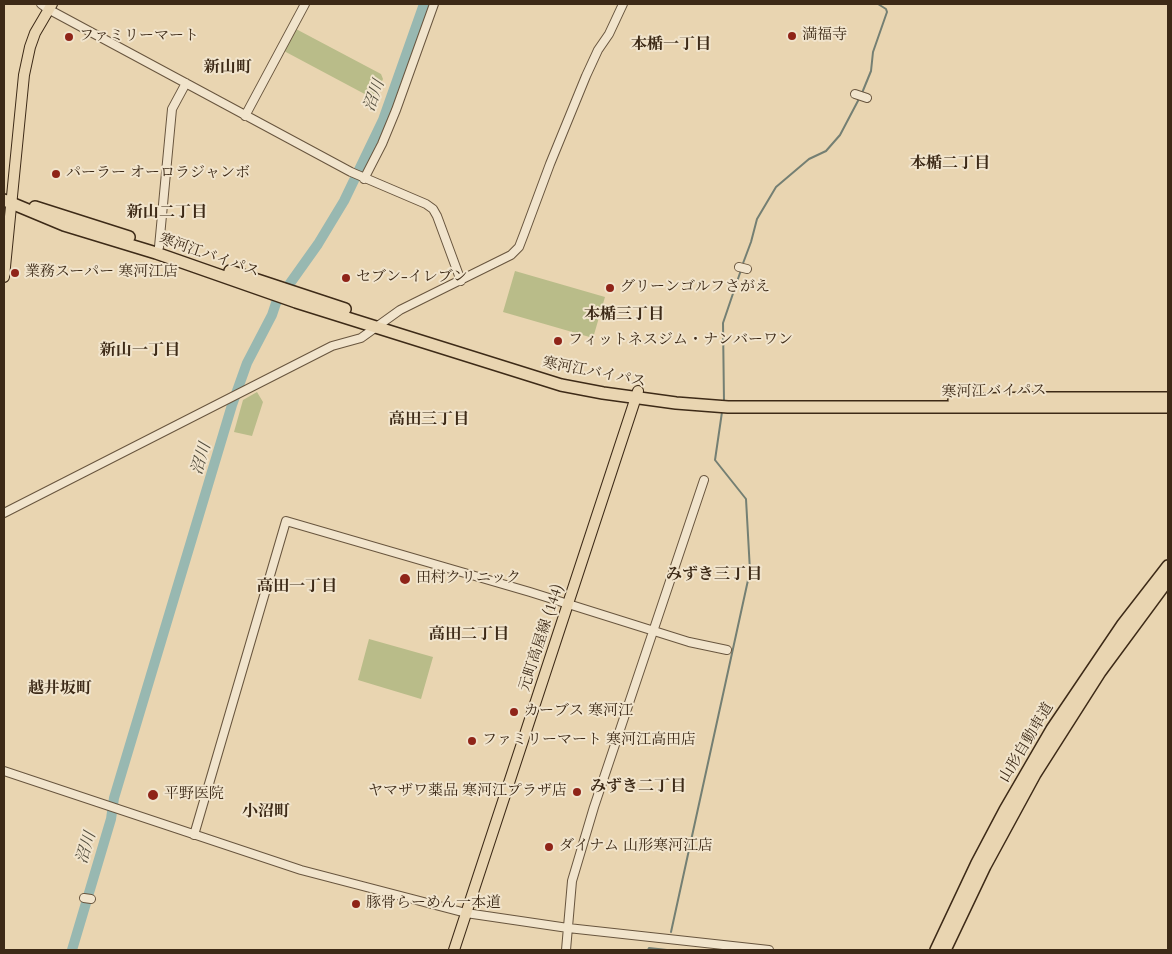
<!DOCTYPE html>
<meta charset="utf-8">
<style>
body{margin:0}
#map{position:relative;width:1172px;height:954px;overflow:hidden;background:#e9d5b1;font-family:Cardo,serif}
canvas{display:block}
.frame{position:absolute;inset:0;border:5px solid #3d2a17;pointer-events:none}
</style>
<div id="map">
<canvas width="1172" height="954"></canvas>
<div class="frame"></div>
</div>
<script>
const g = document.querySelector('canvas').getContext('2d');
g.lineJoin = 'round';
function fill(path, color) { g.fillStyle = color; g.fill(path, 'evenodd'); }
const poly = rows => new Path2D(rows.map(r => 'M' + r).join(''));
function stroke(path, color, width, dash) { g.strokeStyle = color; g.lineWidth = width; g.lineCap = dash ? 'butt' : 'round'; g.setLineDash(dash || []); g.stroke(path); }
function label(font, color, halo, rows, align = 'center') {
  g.font = font + ' Cardo,"Noto Serif JP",serif'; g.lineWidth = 4; g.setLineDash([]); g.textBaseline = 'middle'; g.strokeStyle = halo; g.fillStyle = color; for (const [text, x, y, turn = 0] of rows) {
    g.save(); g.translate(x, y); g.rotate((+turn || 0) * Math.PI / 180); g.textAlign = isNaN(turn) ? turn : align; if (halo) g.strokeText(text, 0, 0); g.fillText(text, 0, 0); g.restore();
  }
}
fill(poly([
 [296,29,381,74,383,79,374,99,284,51],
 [515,271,605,297,593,338,503,312],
 [257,392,263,402,252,436,234,432,243,400],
 [369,639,433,657,421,699,358,680]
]), '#b9bc89');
stroke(poly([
 [862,93,871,71,873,52,887,12,886,9,878,4],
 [742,266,751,242,757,219,776,187,809,159,826,151,840,135,860,97],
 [724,402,723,323,741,270],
 [671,932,750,571,746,499,715,460,722,412],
 [648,950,649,948,667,950]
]), '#747f73', 2);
stroke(poly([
 [72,950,111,819,114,798,232,405,247,363,272,315,276,303,318,244,344,201,383,120,424,4]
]), '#98b8b1', 10);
const minor = poly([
 [41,4,48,9,351,172,426,204,433,209,437,216,461,281],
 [855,94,867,98],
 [245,116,305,4],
 [364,179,382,144,396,110,434,4],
 [159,247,172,109,186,83],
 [739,267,747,269],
 [4,513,332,346,361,338,400,310,511,255,519,247,524,234,550,164,586,76,598,50,609,34,623,4],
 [4,771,301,870,466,913,568,928,769,950],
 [194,835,286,521,530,592,689,642,727,650],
 [84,898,91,899],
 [566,950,572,881,594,807,704,480]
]);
const major = poly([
 [4,277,24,75,30,47,35,33,52,4],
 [454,950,638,391]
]);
const highway = poly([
 [4,200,64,225,156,253,296,302,561,385,603,393,676,403,728,407,1168,407],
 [35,207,129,237],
 [230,271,345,309],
 [954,400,1032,398,1168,398],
 [936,950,977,863,1005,810,1052,729,1123,624,1168,566],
 [945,950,985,866,1035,774,1100,672,1168,580]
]);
stroke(minor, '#68553e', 10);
stroke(major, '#3d2a17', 12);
stroke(highway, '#3d2a17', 14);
stroke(minor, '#f1e4cc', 8);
stroke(major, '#e9d5b1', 10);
stroke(highway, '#e9d5b1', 11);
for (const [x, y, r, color] of [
 [792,36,5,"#8f2418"],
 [69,37,5,"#8f2418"],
 [56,174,5,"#8f2418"],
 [15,273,5,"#8f2418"],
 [346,278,5,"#8f2418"],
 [610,288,5,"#8f2418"],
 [558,341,5,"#8f2418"],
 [405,579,6,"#8f2418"],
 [514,712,5,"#8f2418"],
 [472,741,5,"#8f2418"],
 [577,792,5,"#8f2418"],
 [153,795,6,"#8f2418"],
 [549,847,5,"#8f2418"],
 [356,904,5,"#8f2418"]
]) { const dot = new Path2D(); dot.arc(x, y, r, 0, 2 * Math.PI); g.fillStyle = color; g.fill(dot); stroke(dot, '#f1e4cc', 2); }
label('15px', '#3d2a17', '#f1e4cc', [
 ["満福寺",802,36],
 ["ファミリーマート",79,37],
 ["パーラー オーロラジャンボ",66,174],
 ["業務スーパー 寒河江店",25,273],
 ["セブン-イレブン",356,278],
 ["グリーンゴルフさがえ",620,288],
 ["フィットネスジム・ナンバーワン",568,341],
 ["田村クリニック",416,579],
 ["カーブス 寒河江",524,712],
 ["ファミリーマート 寒河江高田店",482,741],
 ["ヤマザワ薬品 寒河江プラザ店",567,792,"right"],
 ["平野医院",164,795],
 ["ダイナム 山形寒河江店",559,847],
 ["豚骨らーめん一本道",366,904]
], 'left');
label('15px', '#3d2a17', '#f1e4cc', [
 ["寒河江バイパス",209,256,19],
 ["寒河江バイパス",594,373,11],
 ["寒河江バイパス",994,392,-1],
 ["元町高屋線 (144)",542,638,-72],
 ["山形自動車道",1027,743,-59]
]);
label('bold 16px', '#3d2a17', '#f1e4cc', [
 ["本楯一丁目",671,45],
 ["新山町",228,68],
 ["本楯二丁目",950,164],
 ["新山二丁目",167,213],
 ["本楯三丁目",624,315],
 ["新山一丁目",140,351],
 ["高田三丁目",429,420],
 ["みずき三丁目",714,575],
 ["高田一丁目",297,587],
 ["高田二丁目",469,635],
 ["越井坂町",60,689],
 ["みずき二丁目",638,787],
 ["小沼町",266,812]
]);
label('italic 16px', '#544e3e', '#f1e4cc', [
 ["沼川",375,96,-70],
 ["沼川",202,459,-73],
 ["沼川",87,848,-73]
]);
</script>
